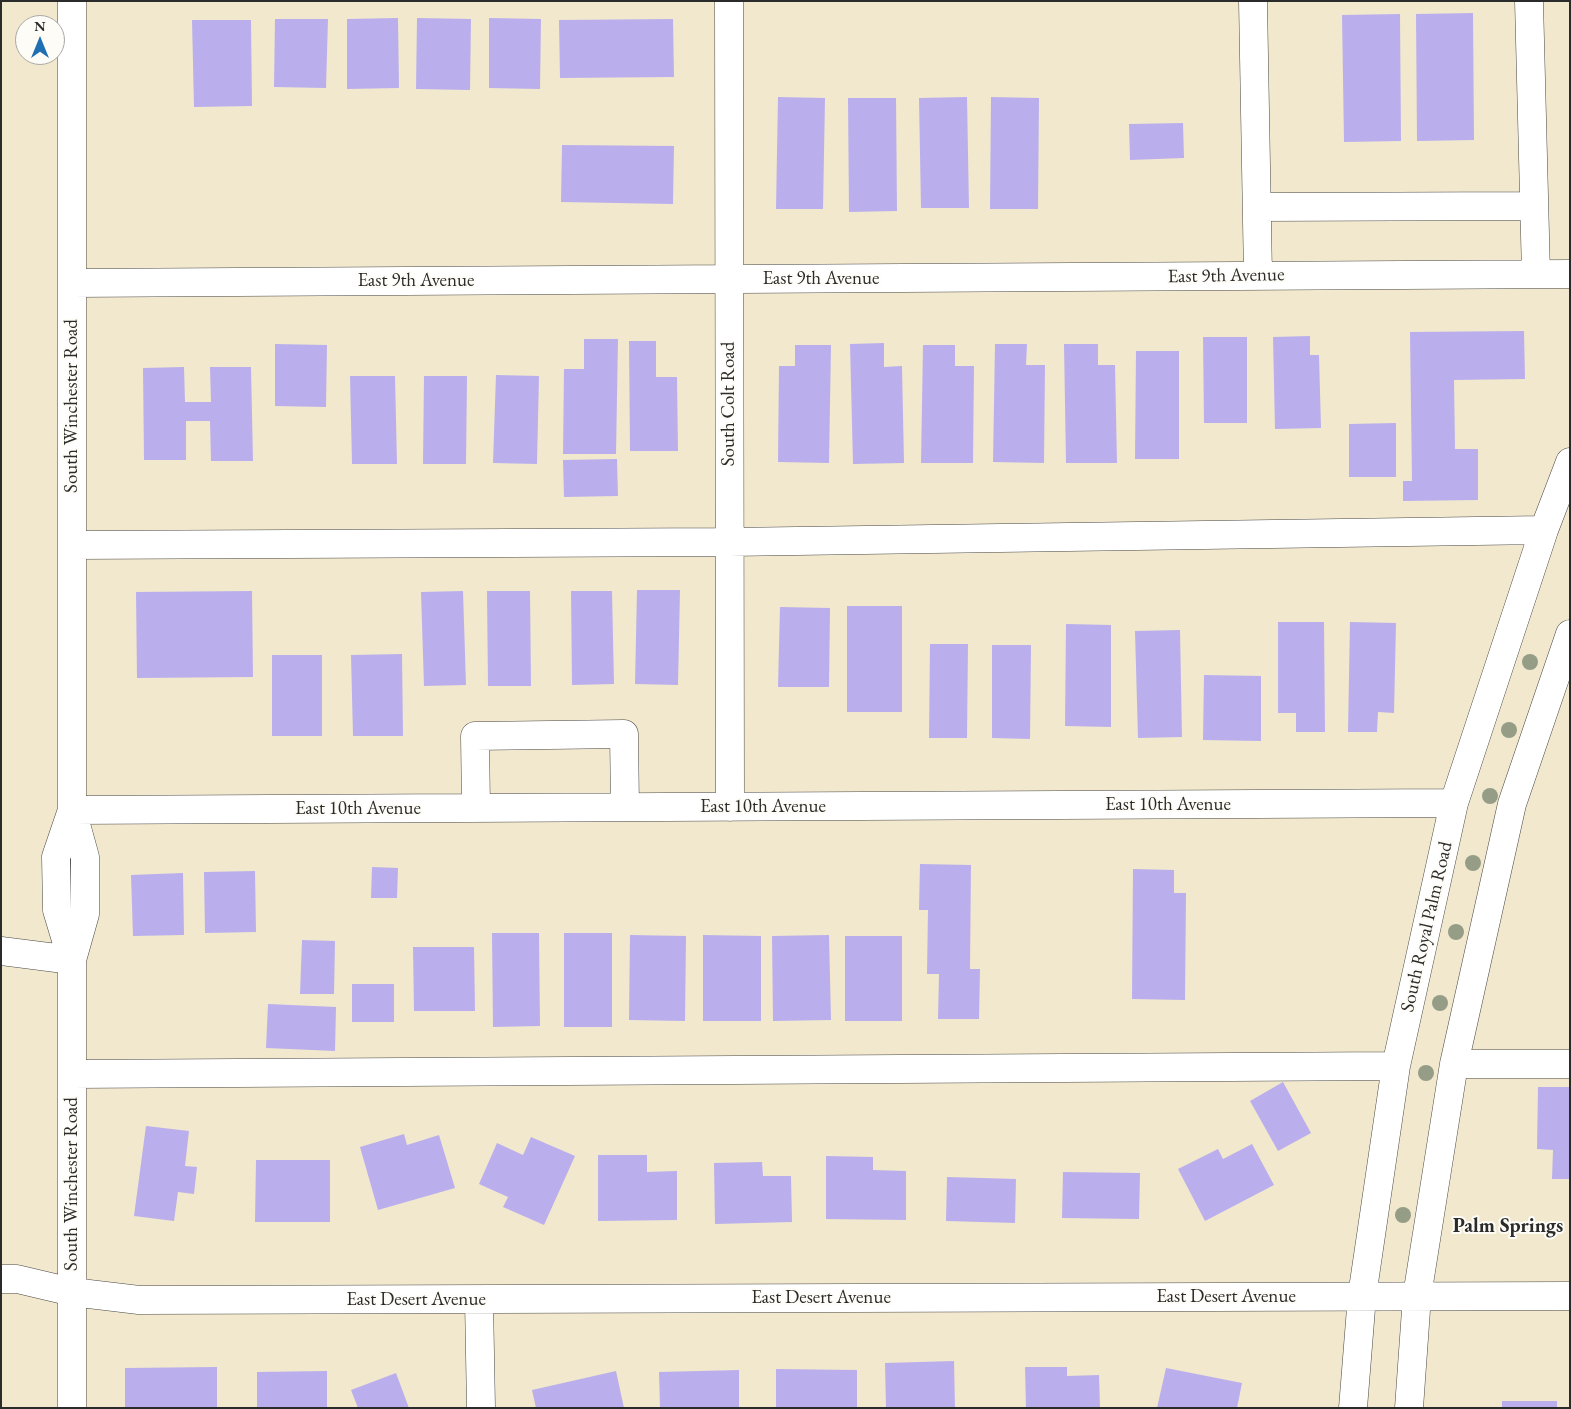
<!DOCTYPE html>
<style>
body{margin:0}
#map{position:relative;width:1571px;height:1409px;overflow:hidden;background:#f1e8ce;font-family:"EB Garamond",serif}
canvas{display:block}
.frame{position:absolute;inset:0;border:2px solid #2b2b2b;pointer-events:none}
.north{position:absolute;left:15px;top:15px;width:50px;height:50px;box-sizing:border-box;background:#fdfcf7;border:1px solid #a9a8a5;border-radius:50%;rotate:0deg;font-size:14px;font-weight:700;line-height:20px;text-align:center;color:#2b2b2b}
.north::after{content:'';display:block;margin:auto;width:18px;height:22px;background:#1f6fb2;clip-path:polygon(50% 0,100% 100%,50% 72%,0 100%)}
</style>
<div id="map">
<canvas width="1571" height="1409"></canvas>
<div class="frame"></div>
<div class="north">N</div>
</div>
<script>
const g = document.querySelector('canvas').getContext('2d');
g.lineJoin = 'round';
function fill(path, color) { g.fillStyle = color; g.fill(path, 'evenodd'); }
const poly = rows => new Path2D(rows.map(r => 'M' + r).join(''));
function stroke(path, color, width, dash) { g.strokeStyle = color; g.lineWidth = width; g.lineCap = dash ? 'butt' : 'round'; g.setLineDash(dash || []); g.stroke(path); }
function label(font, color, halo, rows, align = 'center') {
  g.font = font + ' "EB Garamond",serif'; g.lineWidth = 4; g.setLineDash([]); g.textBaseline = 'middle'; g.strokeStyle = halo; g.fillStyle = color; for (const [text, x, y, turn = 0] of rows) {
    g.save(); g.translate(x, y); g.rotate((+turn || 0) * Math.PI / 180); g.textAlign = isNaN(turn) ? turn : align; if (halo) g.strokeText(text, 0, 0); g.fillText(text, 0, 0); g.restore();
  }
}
fill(poly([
 [1473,13,1474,140,1417,141,1416,14],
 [1400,14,1401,141,1344,142,1342,15],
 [398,18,399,88,347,89,347,19],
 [417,18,471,19,470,90,416,89],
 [489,18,541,19,540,89,489,88],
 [275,19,328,19,326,88,274,87],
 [673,19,674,77,560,78,559,20],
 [192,20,251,20,252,106,194,107],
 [778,97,825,98,823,209,776,209],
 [967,97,969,208,921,208,919,98],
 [991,97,1039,98,1038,209,990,209],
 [848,98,896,98,897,211,849,212],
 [1183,123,1184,158,1130,160,1129,124],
 [562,145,674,146,673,204,561,202],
 [1524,331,1525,379,1454,380,1455,449,1478,449,1478,500,1403,501,1403,481,1412,481,1410,332],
 [1310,336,1310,355,1319,355,1321,428,1275,429,1273,337],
 [1203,337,1247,337,1247,423,1204,423],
 [584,339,618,339,616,454,563,454,564,369,584,369],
 [629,341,656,341,656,377,677,377,678,451,630,451],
 [884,343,884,367,902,366,904,463,853,464,850,344],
 [275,344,327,345,326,407,275,406],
 [995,344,1027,344,1026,365,1045,365,1044,463,993,462],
 [1064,344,1098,344,1098,365,1115,365,1117,463,1066,463],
 [795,345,831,345,829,463,778,462,779,366,795,366],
 [923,345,955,345,955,366,974,366,973,463,921,463],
 [1136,351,1179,351,1179,459,1135,459],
 [184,367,185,402,211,402,210,367,251,367,253,461,211,461,210,421,186,421,186,460,144,460,143,368],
 [496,375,539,376,537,464,493,463],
 [350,376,395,376,397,464,352,464],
 [424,376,467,376,466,464,423,464],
 [1396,423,1396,477,1349,477,1349,424],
 [617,459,618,496,564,497,563,460],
 [637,590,680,590,678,685,635,684],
 [252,591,253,677,137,678,136,592],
 [463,591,466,685,424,686,421,592],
 [487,591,530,591,531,686,488,686],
 [571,591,612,591,614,684,572,685],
 [847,606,902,606,902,712,847,712],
 [780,607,830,608,829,687,778,687],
 [1278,622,1324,622,1325,732,1296,732,1296,713,1278,713],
 [1350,622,1396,623,1394,713,1378,712,1377,732,1348,732],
 [1066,624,1111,625,1111,727,1065,726],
 [1180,630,1182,737,1138,738,1135,631],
 [930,644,968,644,967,738,929,738],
 [992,645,1031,645,1030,739,992,738],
 [402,654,403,736,353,736,351,655],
 [272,655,322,655,322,736,272,736],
 [1204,675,1261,676,1261,741,1203,740],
 [920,864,971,865,970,969,980,969,979,1019,938,1019,939,974,927,974,928,910,919,910],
 [372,867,398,868,397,898,371,898],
 [1133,869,1174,870,1174,893,1186,893,1185,1000,1132,999],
 [255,871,256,932,205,933,204,872],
 [183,873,184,935,133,936,131,875],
 [492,933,539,933,540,1026,493,1027],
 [564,933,612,933,612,1027,564,1027],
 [630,935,686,936,685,1021,629,1020],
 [703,935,761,936,761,1021,703,1021],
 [829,935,831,1020,773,1021,772,936],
 [845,936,902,936,902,1021,845,1021],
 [302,940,335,941,334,994,300,994],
 [413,947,474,947,475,1011,414,1011],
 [352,984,394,984,394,1022,352,1022],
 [268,1004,336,1007,335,1051,266,1048],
 [1283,1082,1311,1133,1278,1151,1250,1101],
 [1538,1087,1570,1087,1570,1179,1552,1179,1553,1150,1537,1149],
 [146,1126,189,1131,185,1166,197,1167,194,1194,178,1192,174,1221,134,1216],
 [404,1134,407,1145,439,1135,455,1188,378,1210,360,1147],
 [531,1137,575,1156,544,1225,503,1207,508,1197,479,1184,497,1143,523,1155],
 [1252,1144,1274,1185,1205,1221,1178,1169,1218,1149,1223,1159],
 [598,1155,647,1155,647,1172,677,1171,677,1220,598,1221],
 [826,1156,873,1157,873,1170,906,1171,906,1220,826,1219],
 [256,1160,330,1160,330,1222,255,1222],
 [762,1162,763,1176,791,1176,792,1222,715,1224,714,1163],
 [1063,1172,1140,1173,1139,1219,1062,1218],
 [947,1177,1016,1179,1015,1223,946,1221],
 [954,1361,955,1408,886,1408,885,1363],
 [217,1367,217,1408,125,1408,125,1368],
 [1025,1367,1067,1367,1067,1376,1099,1375,1100,1408,1026,1408],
 [1166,1368,1242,1383,1237,1408,1157,1408],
 [776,1369,857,1370,857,1408,776,1408],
 [739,1370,739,1408,660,1408,659,1372],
 [327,1371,327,1408,257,1408,257,1372],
 [616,1371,624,1408,536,1408,532,1390],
 [396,1373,409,1408,358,1408,351,1390],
 [1502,1401,1557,1401,1557,1408,1502,1408]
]), '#baafec');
const minor = poly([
 [72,1,72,810,85,857,85,914,72,960,72,1408],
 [729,1,730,807],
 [1253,1,1258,276],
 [1529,1,1536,274],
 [1257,207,1534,206],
 [72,283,1570,274],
 [72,545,729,542,1544,530],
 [476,808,475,736,624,734,625,807],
 [72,810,1454,803],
 [72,810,56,857,57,910,72,960],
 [1,951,72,960],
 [1454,1064,1570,1064],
 [72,1074,1396,1066],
 [1,1279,17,1279,72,1292,139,1300,1570,1296],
 [479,1300,481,1408],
 [1353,1408,1362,1296,1396,1066,1454,803,1544,530,1570,462],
 [1409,1408,1417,1296,1454,1064,1512,804,1570,634]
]);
stroke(minor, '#494743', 29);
stroke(minor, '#fff', 28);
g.fillStyle = '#959d86';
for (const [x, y] of [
 [1530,662],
 [1509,730],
 [1490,796],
 [1473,863],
 [1456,932],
 [1440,1003],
 [1426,1073],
 [1403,1215]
]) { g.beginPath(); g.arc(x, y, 8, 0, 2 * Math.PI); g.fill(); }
label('19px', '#2b2b2b', '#fdfcf7', [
 ["East 9th Avenue",1226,276,-1],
 ["East 9th Avenue",821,279],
 ["East 9th Avenue",416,281],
 ["South Colt Road",729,404,-90],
 ["South Winchester Road",72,406,-90],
 ["East 10th Avenue",1168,805],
 ["East 10th Avenue",763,807],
 ["East 10th Avenue",358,809],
 ["South Royal Palm Road",1427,927,-77],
 ["South Winchester Road",72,1184,-90],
 ["East Desert Avenue",1226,1297],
 ["East Desert Avenue",821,1298],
 ["East Desert Avenue",416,1300]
]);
label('bold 20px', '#2b2b2b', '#fdfcf7', [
 ["Palm Springs",1508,1227]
]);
</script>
